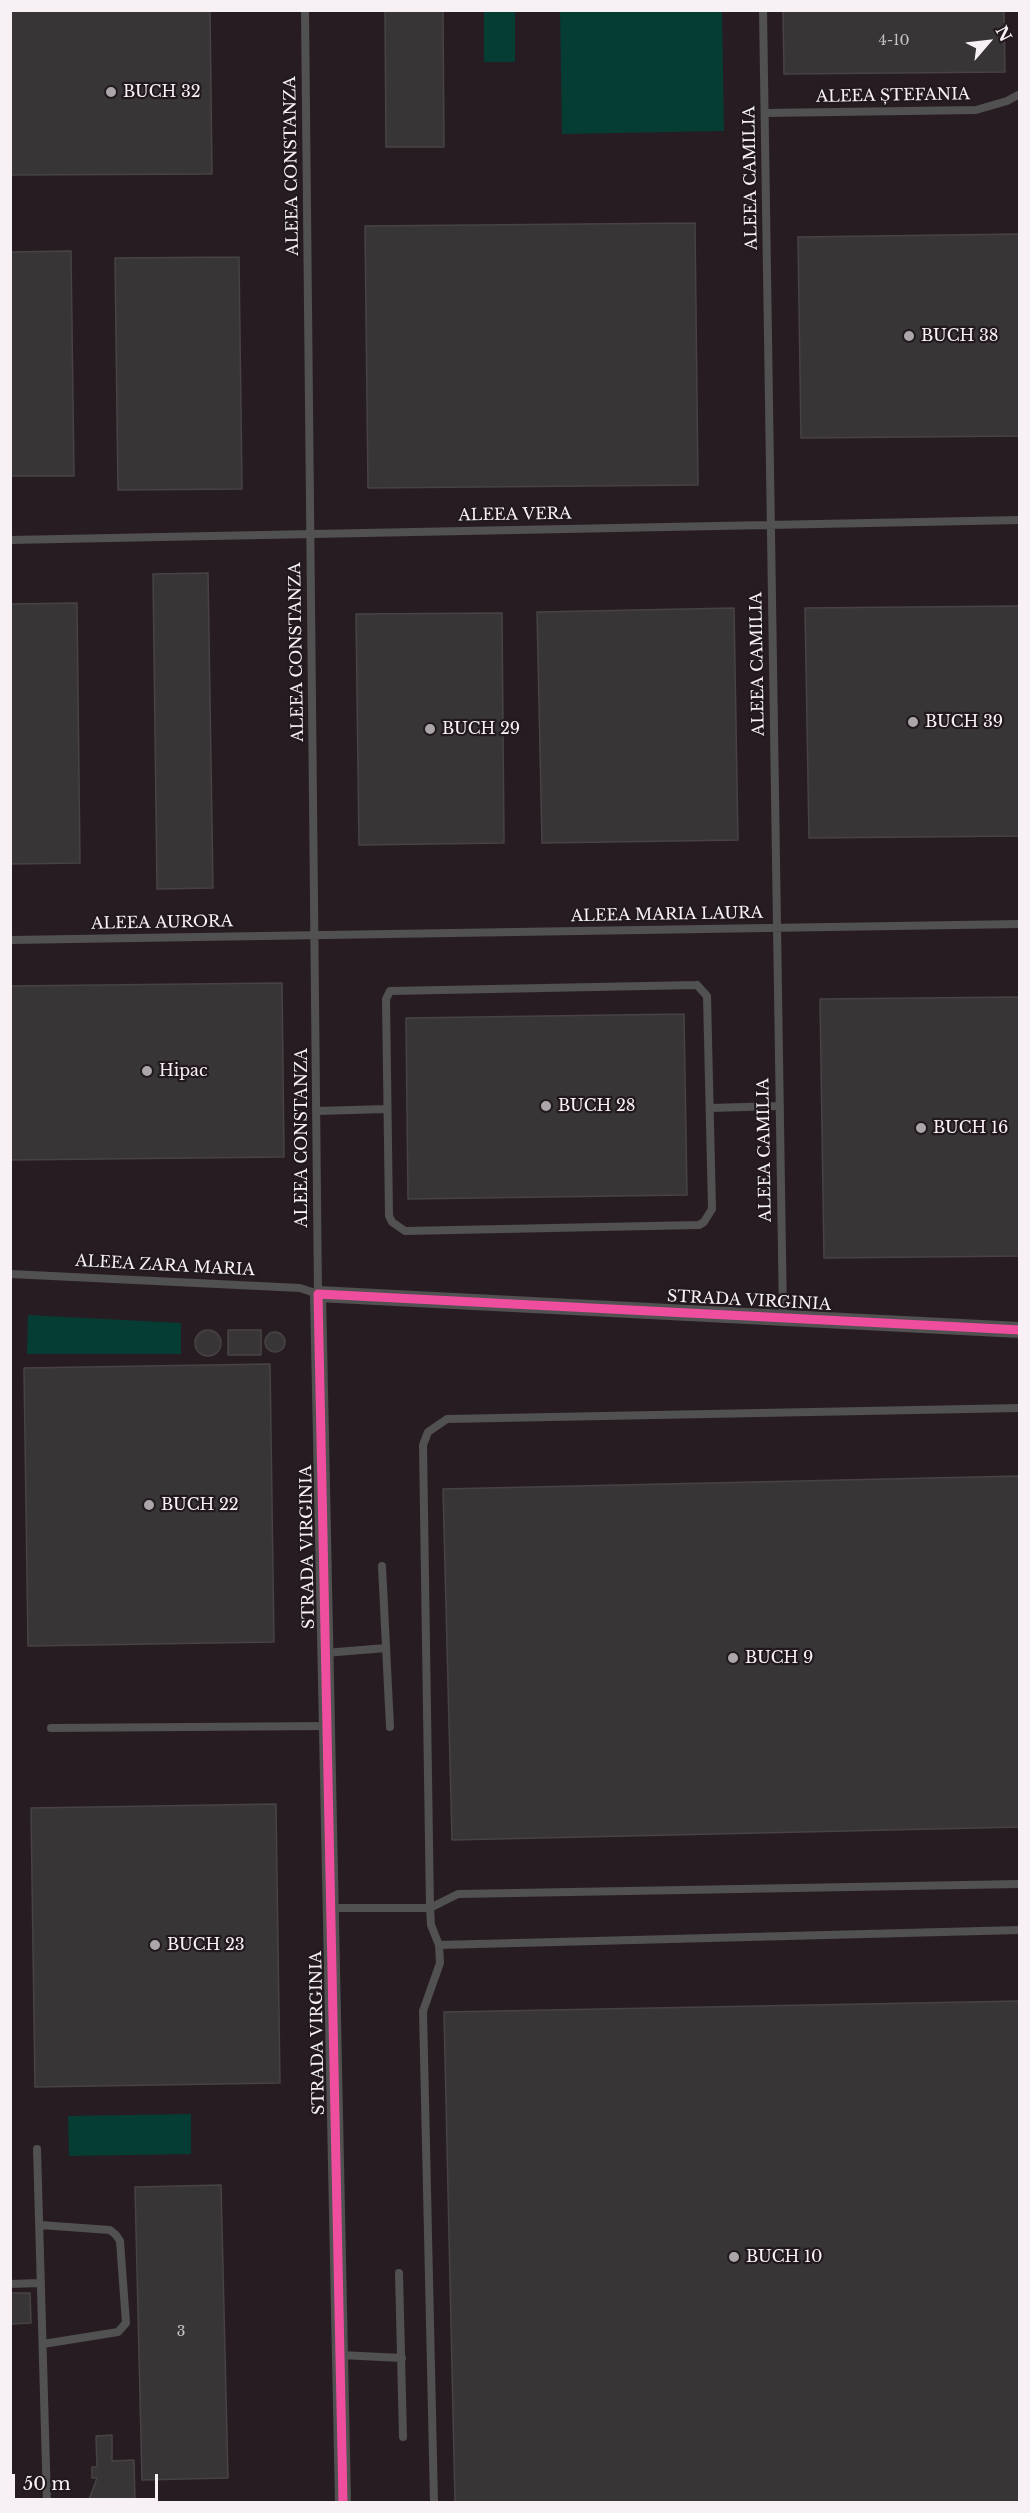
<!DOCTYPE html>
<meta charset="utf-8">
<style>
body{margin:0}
#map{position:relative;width:1030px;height:2513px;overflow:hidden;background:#1f1b1d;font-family:"Libre Baskerville",serif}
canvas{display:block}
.frame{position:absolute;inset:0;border:12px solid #f7f1f5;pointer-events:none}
.north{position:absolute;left:958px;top:12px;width:60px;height:60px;-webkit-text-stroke:4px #21191e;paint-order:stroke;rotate:62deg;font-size:16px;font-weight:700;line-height:24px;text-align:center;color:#f7f1f5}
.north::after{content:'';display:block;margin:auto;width:21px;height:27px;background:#f7f1f5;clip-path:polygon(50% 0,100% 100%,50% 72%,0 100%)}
.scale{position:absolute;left:12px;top:2474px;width:146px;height:27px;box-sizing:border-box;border:3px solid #f7f1f5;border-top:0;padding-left:8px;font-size:18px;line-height:21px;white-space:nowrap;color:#f7f1f5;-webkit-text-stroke:4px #21191e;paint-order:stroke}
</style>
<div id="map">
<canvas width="1030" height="2513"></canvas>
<div class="frame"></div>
<div class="north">N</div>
<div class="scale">50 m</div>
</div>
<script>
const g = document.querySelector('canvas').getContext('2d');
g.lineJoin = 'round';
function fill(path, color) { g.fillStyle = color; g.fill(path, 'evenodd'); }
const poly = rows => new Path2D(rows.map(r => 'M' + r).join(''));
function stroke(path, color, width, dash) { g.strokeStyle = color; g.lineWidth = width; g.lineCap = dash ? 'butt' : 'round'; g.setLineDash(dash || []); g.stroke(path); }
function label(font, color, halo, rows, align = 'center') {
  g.font = font + ' "Libre Baskerville",serif'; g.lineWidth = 4.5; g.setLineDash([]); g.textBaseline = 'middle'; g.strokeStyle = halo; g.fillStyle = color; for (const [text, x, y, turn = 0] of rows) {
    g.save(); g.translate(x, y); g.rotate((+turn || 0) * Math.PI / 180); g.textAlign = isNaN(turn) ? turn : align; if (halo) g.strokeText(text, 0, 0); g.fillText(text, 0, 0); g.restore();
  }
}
fill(poly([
 [11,11,1019,11,1019,2502,11,2502]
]), '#281c23');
fill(poly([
 [484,11,515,11,515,62,484,62],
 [560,11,722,11,724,131,562,134],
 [28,1315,181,1323,181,1354,27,1354],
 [191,2114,191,2154,69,2156,68,2116]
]), '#053d34');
const building = poly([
 [10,10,210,10,212,174,10,175,10,10],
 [385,10,443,10,444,147,386,147,385,10],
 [783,10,1004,10,1005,72,784,74,783,10],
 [695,223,698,485,368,488,365,226,695,223],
 [1020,234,1020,436,801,438,798,237,1020,234],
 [71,251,74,476,10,476,10,252,71,251],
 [239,257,242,489,118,490,115,258,239,257],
 [208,573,213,888,157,889,153,574,208,573],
 [77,603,80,863,10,864,10,604,77,603],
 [1020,606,1020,836,809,838,805,608,1020,606],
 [734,608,738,840,542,843,537,612,734,608],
 [502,613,504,843,359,845,356,614,502,613],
 [282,983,284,1157,10,1160,10,986,282,983],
 [1020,997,1020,1256,824,1258,820,999,1020,997],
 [684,1014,687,1195,408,1199,406,1018,684,1014],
 '195 1343a13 13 0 1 1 26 0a13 13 0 1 1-26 0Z',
 [228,1330,261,1330,261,1355,228,1355,228,1330],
 '265 1342a10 10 0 1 1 20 0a10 10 0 1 1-20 0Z',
 [270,1364,274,1642,28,1646,24,1368,270,1364],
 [1020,1476,1020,1827,452,1840,443,1489,1020,1476],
 [276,1804,280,2083,35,2087,31,1808,276,1804],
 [1020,2001,1020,2502,455,2502,444,2012,1020,2001],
 [221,2185,228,2478,142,2480,135,2187,221,2185],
 [10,2293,30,2293,31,2323,10,2324,10,2293],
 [112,2435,112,2461,134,2460,135,2502,88,2502,97,2478,92,2478,92,2467,97,2467,96,2436,112,2435]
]);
fill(building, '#383537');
stroke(building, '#474345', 1.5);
stroke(poly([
 [763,10,783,1317],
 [765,113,976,110,1007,101,1020,94],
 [10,540,1020,520],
 [10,940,1020,924],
 [697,985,707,996,712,1209,704,1222,699,1225,405,1231,392,1222,389,1216,386,999,390,991,697,985],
 [710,1108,780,1106],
 [317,1111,387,1109],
 [10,1274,300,1288,318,1294,305,10],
 [382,1566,390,1727],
 [325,1653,386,1648],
 [51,1728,326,1726],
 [330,1908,430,1908,458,1894,1020,1884],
 [439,1945,1020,1930],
 [37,2149,47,2502],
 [40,2225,110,2230,116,2235,120,2241,126,2323,118,2332,43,2344],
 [399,2273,403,2437],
 [10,2284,41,2283],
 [340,2355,402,2358],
 [434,2502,423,2011,440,1963,439,1945,431,1925,430,1908,423,1445,428,1432,447,1419,1020,1408]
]), '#515151', 8);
stroke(poly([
 [343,2502,318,1294,1020,1330]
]), '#515151', 16);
stroke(poly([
 [343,2502,318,1294,1020,1330]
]), '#ef4d9e', 9);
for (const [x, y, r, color] of [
 [111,92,6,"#aba6a9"],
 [909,336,6,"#aba6a9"],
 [913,722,6,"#aba6a9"],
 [430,729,6,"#aba6a9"],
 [147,1071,6,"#aba6a9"],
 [546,1106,6,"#aba6a9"],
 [921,1128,6,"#aba6a9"],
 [149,1505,6,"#aba6a9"],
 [733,1658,6,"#aba6a9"],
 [155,1945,6,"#aba6a9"],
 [734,2257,6,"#aba6a9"]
]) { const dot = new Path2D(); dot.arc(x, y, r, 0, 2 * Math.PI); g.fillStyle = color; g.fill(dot); stroke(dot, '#21191e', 2); }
label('14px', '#c7c2c6', null, [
 ["4-10",894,41],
 ["3",181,2332]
]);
label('16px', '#f7f1f5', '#21191e', [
 ["BUCH 32",123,92],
 ["BUCH 38",921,336],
 ["BUCH 39",925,722],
 ["BUCH 29",442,729],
 ["Hipac",159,1071],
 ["BUCH 28",558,1106],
 ["BUCH 16",933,1128],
 ["BUCH 22",161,1505],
 ["BUCH 9",745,1658],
 ["BUCH 23",167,1945],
 ["BUCH 10",746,2257]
], 'left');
label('16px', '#f7f1f5', '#21191e', [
 ["ALEEA ȘTEFANIA",893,96,-1],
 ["ALEEA CONSTANZA",292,166,-91],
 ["ALEEA CAMILIA",751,178,-91],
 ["ALEEA VERA",515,515,-1],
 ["ALEEA CONSTANZA",297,652,-91],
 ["ALEEA CAMILIA",758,664,-91],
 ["ALEEA MARIA LAURA",667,915,-1],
 ["ALEEA AURORA",162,923,-1],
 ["ALEEA CONSTANZA",302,1138,-90],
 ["ALEEA CAMILIA",765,1150,-91],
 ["ALEEA ZARA MARIA",165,1266,3],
 ["STRADA VIRGINIA",749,1301,3],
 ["STRADA VIRGINIA",308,1547,-91],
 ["STRADA VIRGINIA",318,2033,-91]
]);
</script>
